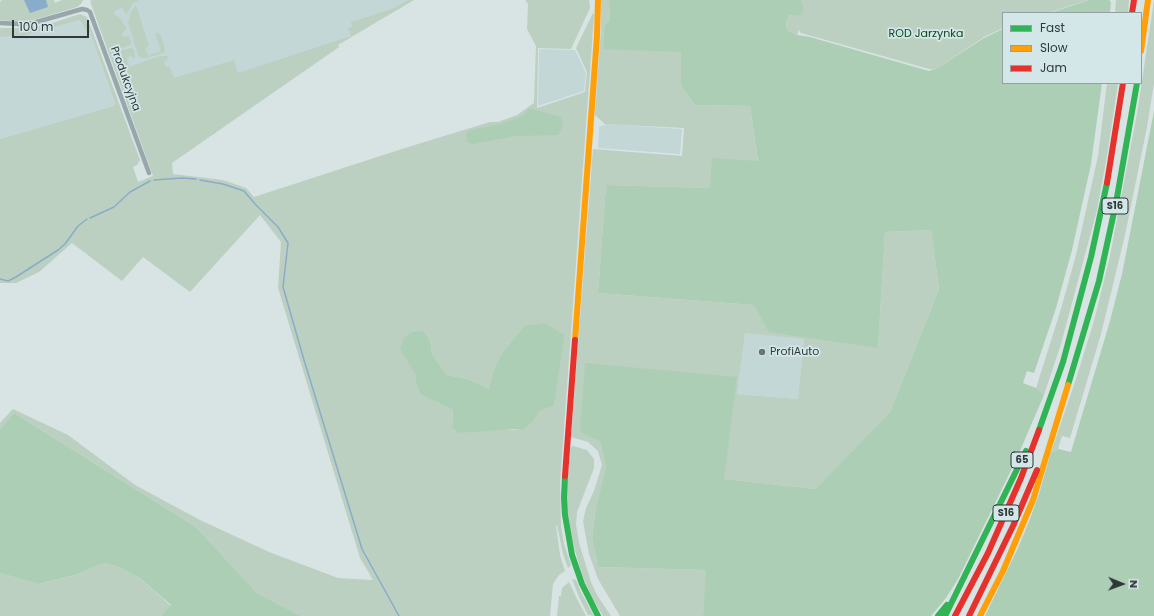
<!DOCTYPE html>
<style>
body{margin:0}
#map{position:relative;width:1154px;height:616px;overflow:hidden;background:#d8e3e3;font-family:Poppins,sans-serif}
canvas{display:block}
.legend{position:absolute;left:1002px;top:12px;width:140px;height:72px;box-sizing:border-box;background:#d3e7e8;border:1px solid #92a1a2;margin:0;padding:5px 7px;list-style:none;font-size:12px;color:#303738}
.legend li{display:flex;align-items:center;gap:8px;height:20px}
.legend b{width:20px;border:1px solid #92a1a2}
.north{position:absolute;left:1102px;top:564px;width:40px;height:40px;-webkit-text-stroke:3px #d3e7e8;paint-order:stroke;rotate:91deg;font-size:11px;font-weight:700;line-height:16px;text-align:center;color:#303738}
.north::after{content:'';display:block;margin:auto;width:14px;height:18px;background:#303738;clip-path:polygon(50% 0,100% 100%,50% 72%,0 100%)}
.scale{position:absolute;left:12px;top:20px;width:77px;height:18px;box-sizing:border-box;border:2px solid #303738;border-top:0;padding-left:5px;font-size:12px;line-height:14px;white-space:nowrap;color:#303738;-webkit-text-stroke:3px #d3e7e8;paint-order:stroke}
</style>
<div id="map">
<canvas width="1154" height="616"></canvas>
<ul class="legend">
<li><b style="height:5px;background:#30b455"></b>Fast</li>
<li><b style="height:5px;background:#ff9f0a"></b>Slow</li>
<li><b style="height:5px;background:#e5322d"></b>Jam</li>
</ul>
<div class="north">N</div>
<div class="scale">100 m</div>
</div>
<script>
const g = document.querySelector('canvas').getContext('2d');
g.lineJoin = 'round';
function fill(path, color) { g.fillStyle = color; g.fill(path, 'evenodd'); }
const poly = rows => new Path2D(rows.map(r => 'M' + r).join(''));
function stroke(path, color, width, dash) { g.strokeStyle = color; g.lineWidth = width; g.lineCap = dash ? 'butt' : 'round'; g.setLineDash(dash || []); g.stroke(path); }
function label(font, color, halo, rows, align = 'center') {
  g.font = font + ' Poppins,sans-serif'; g.lineWidth = 3.5; g.setLineDash([]); g.textBaseline = 'middle'; g.strokeStyle = halo; g.fillStyle = color; for (const [text, x, y, turn = 0] of rows) {
    g.save(); g.translate(x, y); g.rotate((+turn || 0) * Math.PI / 180); g.textAlign = isNaN(turn) ? turn : align; if (halo) g.strokeText(text, 0, 0); g.fillText(text, 0, 0); g.restore();
  }
}
fill(poly([
 [93,0,413,0,337,44,155,174],
 [80,20,87,33,90,32,115,103,113,106,0,139,0,37,23,36],
 [539,49,575,50,586,73,584,91,538,106],
 [606,124,682,129,680,154,598,148,599,127],
 [745,332,804,339,798,399,737,394]
]), '#c3d7d7');
fill(poly([
 [2,0,54,0,55,3,62,0,83,0,81,4,77,7,37,19,20,22,0,20,0,2],
 [92,0,140,0,133,3,126,15,122,7,115,11,114,14,120,18,126,28,126,30,122,33,123,37,129,36,131,42,130,45,119,49,120,51,131,48,134,50,135,56,135,59,131,56,127,58,129,67,160,56,168,56,167,60,164,62,166,67,169,66,174,78,234,60,238,73,351,36,348,28,352,27,351,22,392,9,408,0,414,0,338,45,339,47,172,163,173,174,223,180,246,188,254,197,405,148,490,122,498,122,517,115,534,103,536,46,527,29,528,4,525,0,589,0,590,8,571,49,538,48,537,108,585,92,587,72,576,48,593,13,594,15,560,483,561,526,564,544,571,565,568,568,563,554,557,525,556,526,560,555,565,571,559,575,553,584,550,616,301,616,257,593,196,527,14,413,0,429,0,423,13,409,68,435,135,485,200,520,269,552,338,578,373,580,360,558,278,288,281,242,260,215,190,292,143,257,122,281,72,243,39,272,16,283,0,283,0,139,113,106,115,103,90,32,87,33,80,20,23,36,0,37,0,28,29,28,52,23,80,14,87,17,140,160,137,165,133,167,138,182,153,176,90,1],
 [524,326,557,376,554,406,540,411,532,423,523,430,452,427,453,410,421,395,416,384,416,375,423,331,430,340,432,354,447,375,468,379,489,389,494,368,502,353],
 [601,0,609,0,610,21,681,52,681,86,695,105,750,106,758,162,710,188,606,185,598,293,754,305,878,348,885,232,931,230,939,289,890,412,815,489,724,479,600,441,606,466,596,507,592,538,598,567,707,570,703,616,620,616,598,579,589,554,586,538,583,521,586,508,594,491,602,465,598,451,588,442,571,437,593,149,682,156,684,128,605,124,595,115,601,28],
 [745,333,804,339,798,399,737,394],
 [801,0,1088,0,1048,13,1003,13,1003,28,984,37,941,66,933,69,929,69,801,33,799,30,797,35,787,30,786,24,789,15,797,16,804,8],
 [1116,0,1129,0,1128,13,1115,13],
 [1154,0,1154,83,1147,127,1125,235,1101,334,1070,438,1062,436,1058,449,1051,452,1076,379,1094,321,1110,256,1138,108],
 [136,5,149,46,145,48,149,57,145,58,141,58,138,55,128,23,131,12],
 [155,33,158,33,161,36,165,50,163,53,150,57,150,55,161,51],
 [1107,83,1118,83,1107,156,1097,210,1061,344,1044,395,1036,388,1061,309,1076,255,1098,156],
 [573,446,587,450,594,459,594,468,577,512,576,524,579,543,591,582,597,595,611,616,603,616,591,596,582,574,574,547,569,522,566,500,570,448],
 [104,563,119,567,140,578,171,606,161,616,0,616,0,573,40,584,75,575],
 [572,579,576,580,581,592,594,616,588,615,579,597],
 [569,582,577,599,586,616,557,616,559,596,561,596,562,588]
]), '#bbd0c1');
fill(poly([
 [609,0,801,0,804,8,801,14,797,16,789,15,786,24,787,30,797,35,810,37,929,71,941,66,984,38,1003,29,1003,83,1102,83,1091,164,1072,250,1056,308,1034,373,1027,371,1023,383,1036,388,1044,395,1016,460,958,579,946,598,931,616,703,616,706,570,598,567,592,538,596,507,606,466,600,441,580,432,585,363,737,377,724,479,815,489,890,412,939,289,931,230,885,232,878,348,769,332,754,305,598,293,606,185,710,188,712,158,758,161,750,106,695,105,681,86,681,52,603,49,605,25,610,21],
 [1089,0,1109,0,1111,2,1110,13,1050,13],
 [529,108,561,117,563,126,558,135,516,136,473,144,467,142,466,134,470,130,501,124,515,119,524,115],
 [1154,111,1154,616,985,616,1018,548,1030,519,1039,494,1051,452,1058,449,1071,452,1110,321,1122,274],
 [545,323,564,335,554,406,540,411,532,423,523,430,513,429,459,433,452,427,453,410,421,395,416,384,416,375,400,349,404,338,412,332,423,331,430,340,432,354,447,375,468,379,489,389,494,368,502,353,524,326],
 [14,413,196,527,257,593,301,616,161,616,171,605,140,578,119,567,104,563,75,575,39,584,0,573,0,429]
]), '#acceb5');
fill(poly([
 [24,0,46,0,48,7,30,13]
]), '#89acca');
stroke(poly([
 [154,180,182,178,196,179],
 [200,180,223,184,244,191,256,205,278,227,288,243,283,287,304,360,362,549,399,616],
 [90,218,114,207,130,192,150,181],
 [0,279,8,281,16,277,58,250,65,244,78,226,87,219]
]), '#89acca', 1.5);
stroke(poly([
 [0,23,19,24,33,23,82,9,87,10,90,12,149,173]
]), '#97a7ac', 4.5);
stroke(poly([
 [1068,385,1099,281,1116,203,1137,83],
 [1039,430,1063,362,1091,257,1107,183],
 [565,476,564,498,565,515,572,555,582,584,598,616],
 [938,616,947,605],
 [945,616,1026,451]
]), '#30b455', 6);
stroke(poly([
 [1141,51,1148,0],
 [575,340,597,36,598,0],
 [980,616,1003,571,1033,500,1068,385]
]), '#ff9f0a', 6);
stroke(poly([
 [1132,13,1134,0],
 [1107,183,1123,83],
 [565,476,575,340],
 [955,616,988,553,1021,478,1039,430],
 [969,616,1013,526,1037,470]
]), '#e5322d', 6);
for (const [x, y, r, color] of [
 [762,352,4,"#6b7374"]
]) { const dot = new Path2D(); dot.arc(x, y, r, 0, 2 * Math.PI); g.fillStyle = color; g.fill(dot); stroke(dot, '#d3e7e8', 1.5); }
for (const [x, y, w] of [
 [1115,206,26],
 [1022,460,22],
 [1006,513,26]
]) { const box = new Path2D(); box.roundRect(x - w / 2, y - 8, w, 16, 3); g.fillStyle = '#d3e7e8'; g.fill(box); stroke(box, '#303738', 1); }
label('bold 10px', '#303738', null, [
 ["S16",1115,206],
 ["65",1022,460],
 ["S16",1006,513]
]);
label('11px', '#0a451c', '#d3e7e8', [
 ["ROD Jarzynka",926,34]
]);
label('11px', '#303738', '#d3e7e8', [
 ["Produkcyjna",125,79,70]
]);
label('11px', '#303738', '#d3e7e8', [
 ["ProfiAuto",770,352]
], 'left');
</script>
